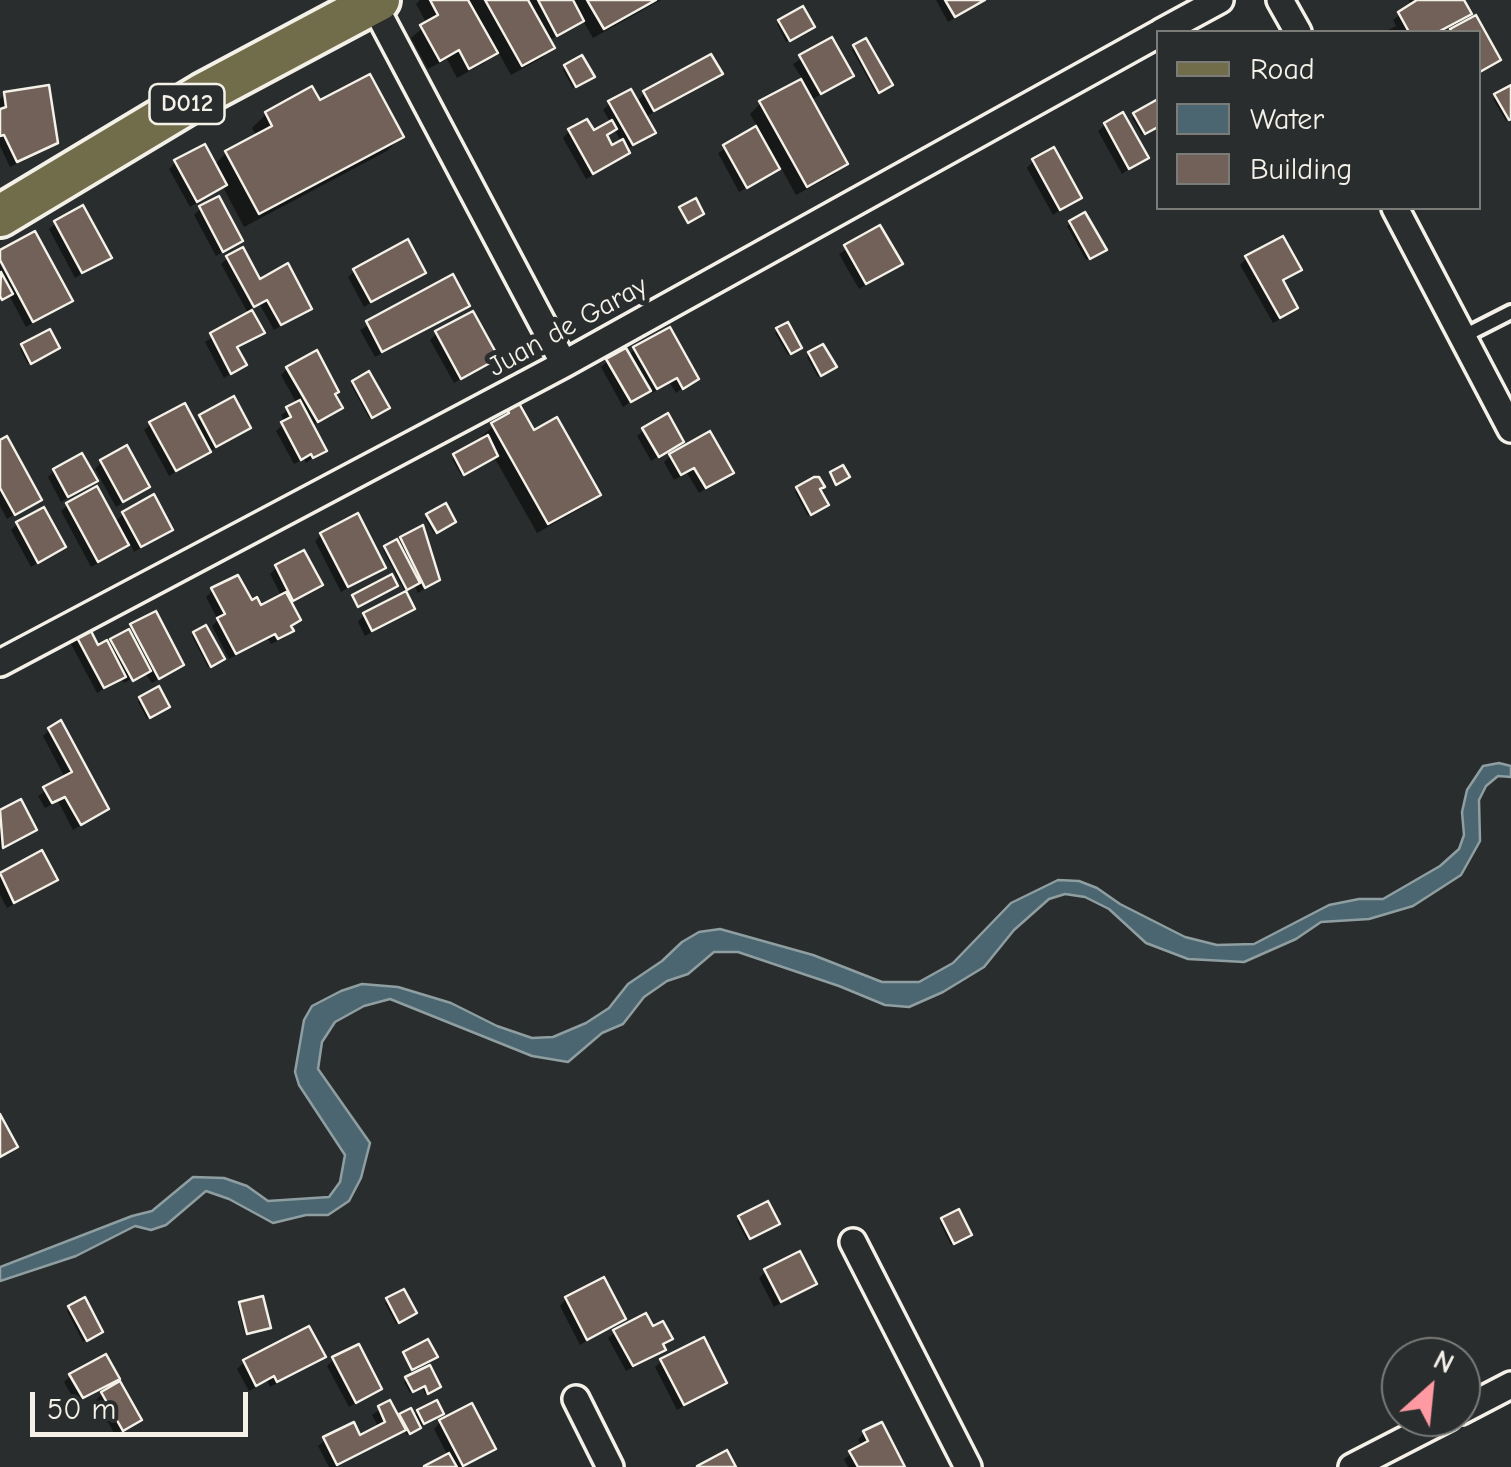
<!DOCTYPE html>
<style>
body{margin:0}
#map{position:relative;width:1511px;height:1467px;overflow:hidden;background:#2a2d2e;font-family:"Comic Neue",sans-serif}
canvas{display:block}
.legend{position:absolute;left:1156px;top:30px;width:325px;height:180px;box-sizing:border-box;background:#2a2d2e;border:2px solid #7b7b78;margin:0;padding:12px 18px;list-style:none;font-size:30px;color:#f4f1e8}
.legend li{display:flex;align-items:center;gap:20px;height:50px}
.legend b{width:50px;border:2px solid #7b7b78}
.north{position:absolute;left:1381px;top:1337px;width:100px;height:100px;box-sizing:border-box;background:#2a2d2e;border:2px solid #7b7b78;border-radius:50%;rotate:27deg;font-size:28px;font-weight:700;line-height:40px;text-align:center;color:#f4f1e8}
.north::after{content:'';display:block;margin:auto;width:35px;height:45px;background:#ff9aa2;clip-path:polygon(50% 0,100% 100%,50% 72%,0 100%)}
.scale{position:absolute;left:30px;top:1392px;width:218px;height:45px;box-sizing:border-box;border:5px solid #f4f1e8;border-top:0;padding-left:12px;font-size:30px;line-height:35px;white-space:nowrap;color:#f4f1e8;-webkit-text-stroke:8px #2a2d2e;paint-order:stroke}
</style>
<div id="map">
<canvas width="1511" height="1467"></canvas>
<ul class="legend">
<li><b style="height:12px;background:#716d4b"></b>Road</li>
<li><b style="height:28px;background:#4b6670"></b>Water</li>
<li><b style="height:28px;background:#716158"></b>Building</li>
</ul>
<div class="north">N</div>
<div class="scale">50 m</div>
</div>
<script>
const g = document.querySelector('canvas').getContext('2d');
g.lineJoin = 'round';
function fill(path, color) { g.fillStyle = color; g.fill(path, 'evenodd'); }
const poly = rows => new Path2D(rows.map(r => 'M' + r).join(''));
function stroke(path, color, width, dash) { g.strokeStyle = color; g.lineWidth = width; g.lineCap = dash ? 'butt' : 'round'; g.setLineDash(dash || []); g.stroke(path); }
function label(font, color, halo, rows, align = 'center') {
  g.font = font + ' "Comic Neue",sans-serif'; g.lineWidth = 10; g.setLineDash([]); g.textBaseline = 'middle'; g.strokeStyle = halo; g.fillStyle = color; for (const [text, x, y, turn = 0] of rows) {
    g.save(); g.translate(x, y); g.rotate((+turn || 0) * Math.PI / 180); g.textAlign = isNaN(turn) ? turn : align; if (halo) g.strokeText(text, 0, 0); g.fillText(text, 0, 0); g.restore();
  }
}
const water = poly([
 [1499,763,1511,766,1511,777,1498,776,1486,786,1479,800,1480,841,1461,875,1413,906,1369,919,1321,922,1296,939,1244,962,1188,959,1146,943,1109,909,1085,897,1065,894,1049,899,1014,930,984,967,943,992,909,1007,885,1005,839,986,738,952,714,952,688,974,667,981,644,997,623,1024,602,1033,568,1062,532,1056,390,999,364,1006,335,1022,322,1042,318,1069,370,1143,361,1178,349,1201,328,1215,306,1215,273,1223,229,1199,206,1191,166,1225,151,1230,135,1226,76,1256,0,1281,0,1267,132,1216,152,1211,193,1177,224,1178,247,1186,268,1201,329,1197,340,1182,345,1155,299,1085,295,1072,304,1020,312,1006,341,991,362,984,398,987,451,1003,497,1026,532,1038,553,1037,586,1023,609,1008,628,984,662,961,682,942,699,932,720,929,813,955,882,982,919,982,953,963,1011,903,1058,880,1079,881,1097,888,1120,904,1185,937,1217,945,1254,944,1329,905,1359,899,1383,899,1440,866,1459,849,1464,835,1462,812,1467,790,1483,766,1499,763]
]);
fill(water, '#4b6670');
stroke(water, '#8f9ea0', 2.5);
fill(poly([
 [420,0,661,0,593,38,582,19,549,41,552,47,542,58,511,75,497,50,484,63,457,78,447,59,428,69,411,38,427,24,416,4],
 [936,0,987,0,948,22],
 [1409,0,1462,0,1469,13,1459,23,1439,32,1384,32,1396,26,1393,20,1411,7],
 [779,22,809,29,786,42,777,24],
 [831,40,851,75,810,101,845,164,835,174,796,195,780,166,771,175,739,192,718,153,758,128,750,114,761,103,803,80,793,64],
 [854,47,887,87,876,93,852,50],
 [565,67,589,79,573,88,563,70],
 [720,73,644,118,652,133,626,150,621,159,586,179,563,138,569,131,586,122,593,133,611,123,603,110,610,103,636,102,645,93],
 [614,129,622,143,611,148,605,136],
 [1511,88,1511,118,1506,121,1493,99],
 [5,94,55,142,48,149,10,167,0,146,0,99],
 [1158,102,1158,126,1142,135,1132,118],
 [319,103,401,137,387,151,244,227,223,187,190,207,169,169,176,162,214,165,226,153,257,137,252,128,266,114],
 [1105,125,1146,157,1122,174,1098,131],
 [1033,161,1079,197,1053,215,1027,168],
 [201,208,240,241,216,256,194,215],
 [1084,215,1101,252,1086,260,1067,226],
 [56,223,109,257,75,278,49,229],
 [880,228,899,263,859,289,839,254],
 [0,253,70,301,26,327,9,295,0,300],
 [228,258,259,282,309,308,274,330,260,305,249,310,262,332,235,349,244,365,224,378,205,342,249,315,221,264],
 [1247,258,1299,269,1281,282,1295,307,1289,314,1273,323,1240,265],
 [355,271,423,272,364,307,348,277],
 [452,278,467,305,461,312,375,357,360,330],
 [778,330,797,350,788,355,775,333],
 [437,333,496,358,454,383,430,340],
 [22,346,55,350,28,364,20,349],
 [635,349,696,379,676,393,670,383,650,394,648,390,623,407,601,367,608,361,628,356],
 [810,354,831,370,818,377,807,357],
 [287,369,333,395,340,408,311,426,324,450,306,463,304,459,294,464,276,431,285,423,281,415,297,404,281,375],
 [353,383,384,410,369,418,351,385],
 [506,407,598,494,587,505,537,533,494,457,461,475,452,459,485,440,482,436,498,422,495,417],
 [201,417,248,428,169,476,144,430,151,424,194,424],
 [644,430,681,442,651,461,637,436],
 [0,442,39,499,7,519,0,506],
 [670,456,731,473,699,493,687,473,674,480,664,462],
 [102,462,147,487,116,507,95,469],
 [54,471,94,481,61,502,48,477],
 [797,489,818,490,823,507,808,516,795,492],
 [68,505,114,523,123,514,170,530,134,552,129,542,119,552,91,567,61,511],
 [428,516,451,524,434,534,425,518],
 [17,524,63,547,31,567,11,530],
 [321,535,383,567,341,592,315,541],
 [402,539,437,580,418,593,414,585,404,590,383,550],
 [277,567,320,585,289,604,298,620,284,638,271,644,268,639,229,659,212,626,218,620,206,597,213,590,260,608,282,597,270,574],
 [412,608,365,636,358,622,364,615],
 [132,626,181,665,152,683,144,672,124,683,121,678,97,693,69,640,76,634,97,648,107,645],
 [194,634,219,661,208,667,192,636],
 [140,699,165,709,147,719,138,702],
 [49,730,106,809,73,830,58,801,45,808,38,796,65,778,43,736],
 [20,802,34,829,0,850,0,812],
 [41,854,55,880,7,908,0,895,0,876],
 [740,1218,774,1226,747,1240,737,1221],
 [942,1220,966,1237,951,1245,940,1223],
 [765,1272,814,1284,774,1307,759,1278],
 [566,1299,623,1319,580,1345,560,1306],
 [387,1300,411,1315,396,1324,385,1303],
 [240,1304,268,1328,245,1335,238,1307],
 [70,1308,98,1334,83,1342,67,1311],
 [308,1329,323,1357,270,1387,267,1381,249,1391,237,1369,244,1362],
 [652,1329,670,1339,656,1356,626,1371,608,1338,615,1332],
 [334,1359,379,1389,349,1407,327,1366],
 [662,1361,724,1382,677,1410,655,1367],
 [71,1376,117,1378,109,1386,76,1403,64,1382],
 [407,1379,436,1389,425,1394,422,1387,410,1393,404,1382],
 [104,1392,138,1420,115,1435,96,1400],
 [389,1403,397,1419,401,1416,413,1417,418,1412,438,1416,407,1435,404,1428,396,1436,336,1467,329,1467,318,1446,325,1440,359,1438,379,1428,372,1415],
 [440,1422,493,1448,463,1467,426,1467,448,1456,434,1429],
 [864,1433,901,1467,848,1467,844,1459,862,1447,858,1440]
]), '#0007');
const building = poly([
 [430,0,468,0,498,53,469,69,459,50,440,61,420,25,438,15,430,0],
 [485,0,528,0,555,48,522,66,485,0],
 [538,0,573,0,584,21,557,36,538,0],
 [587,0,656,0,604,29,587,0],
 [945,0,985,0,955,17,945,0],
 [1417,0,1464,0,1472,14,1438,32,1409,32,1398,12,1417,0],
 [803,6,815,27,790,41,778,20,803,6],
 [1476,15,1501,60,1478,73,1478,32,1452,32,1450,29,1476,15],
 [832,37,854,76,821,94,799,55,832,37],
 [866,38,893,85,879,93,853,45,866,38],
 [711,54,723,74,654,111,643,91,711,54],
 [582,55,595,77,576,87,564,65,582,55],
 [370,74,404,137,259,214,225,151,272,126,265,112,312,86,320,100,370,74],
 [801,79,848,164,807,187,759,101,801,79],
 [49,85,58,143,17,162,4,135,0,136,0,109,6,107,4,92,49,85],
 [1511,85,1511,119,1509,120,1494,94,1511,85],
 [631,89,656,133,633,145,608,101,631,89],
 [1158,99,1158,127,1145,134,1133,113,1158,99],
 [1123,112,1149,158,1129,169,1104,123,1123,112],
 [587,119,594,130,612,120,617,129,607,135,612,145,623,139,630,153,593,174,568,129,587,119],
 [756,126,780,169,747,188,723,145,756,126],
 [205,144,227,185,197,202,174,160,205,144],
 [1054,147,1082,198,1060,210,1032,159,1054,147],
 [219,196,243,241,223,252,199,206,219,196],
 [696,198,704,214,688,223,679,207,696,198],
 [83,205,112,258,82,273,54,221,83,205],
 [1085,212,1107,250,1090,259,1069,221,1085,212],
 [880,225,903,264,866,284,844,245,880,225],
 [35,231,73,301,33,322,0,260,0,250,35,231],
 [1283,236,1302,270,1283,280,1298,308,1280,318,1245,256,1283,236],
 [408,239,426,273,371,302,353,269,408,239],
 [243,247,260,279,288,263,312,309,281,325,267,300,254,307,226,256,243,247],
 [1,272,13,294,2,300,0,296,1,272],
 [453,274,470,306,382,352,366,321,453,274],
 [252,310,265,333,237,347,247,365,231,374,210,333,252,310],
 [473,311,499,358,461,379,435,331,473,311],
 [788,322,802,348,791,354,776,328,788,322],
 [670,327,699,379,683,389,677,378,657,389,633,347,670,327],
 [50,329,60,348,31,364,21,344,50,329],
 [823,344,837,367,821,376,808,352,823,344],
 [626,348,651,391,631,402,606,359,626,348],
 [317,350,339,392,335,394,343,408,318,422,286,367,317,350],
 [369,371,390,408,372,418,352,381,369,371],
 [234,396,251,428,216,447,199,415,234,396],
 [516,398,534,430,557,417,601,495,548,524,491,423,509,413,504,405,516,398],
 [300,400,327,451,313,458,311,454,301,460,281,422,291,417,286,407,300,400],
 [185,403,211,452,176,471,149,422,185,403],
 [668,413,684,442,659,457,642,428,668,413],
 [710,431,734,473,706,488,694,468,681,475,669,454,710,431],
 [488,435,498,456,464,475,453,454,488,435],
 [7,436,42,500,15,515,0,488,0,440,7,436],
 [127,445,150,487,123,502,100,460,127,445],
 [82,453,98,481,68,497,53,469,82,453],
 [843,465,850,477,836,485,830,472,843,465],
 [814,477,819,477,825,487,820,489,829,505,811,515,796,487,814,477],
 [97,486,129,545,98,562,66,503,97,486],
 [154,494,173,530,141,547,122,512,154,494],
 [446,503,456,522,437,533,426,514,446,503],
 [44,507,66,547,38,563,16,522,44,507],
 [358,513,386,568,348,587,320,533,358,513],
 [423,525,440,580,425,588,400,537,423,525],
 [397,539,420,583,407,590,384,546,397,539],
 [304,550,323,585,293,601,275,565,304,550],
 [392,574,398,586,358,607,352,595,392,574],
 [238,575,252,600,257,597,261,605,286,592,301,620,291,626,294,631,278,639,275,634,236,654,217,618,225,614,211,588,238,575],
 [406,591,415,609,372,631,363,613,406,591],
 [156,611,184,665,159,679,130,624,156,611],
 [88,625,98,645,107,640,126,677,104,688,74,632,88,625],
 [206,625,225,659,211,667,193,632,206,625],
 [129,629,151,671,133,681,110,639,129,629],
 [159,686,170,707,150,718,139,697,159,686],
 [61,720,109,809,81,825,65,797,52,803,43,787,72,772,48,728,61,720],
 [21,799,37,830,3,848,0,810,21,799],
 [42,850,58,880,14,903,0,873,42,850],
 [0,1114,18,1147,0,1157,0,1114],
 [768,1201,780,1224,750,1239,738,1216,768,1201],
 [959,1209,972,1235,954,1244,941,1218,959,1209],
 [800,1251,817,1284,781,1302,764,1269,800,1251],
 [604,1277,626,1319,587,1340,565,1297,604,1277],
 [404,1289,417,1313,399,1323,386,1298,404,1289],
 [263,1296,271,1328,247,1334,239,1302,263,1296],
 [85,1297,103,1332,87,1341,68,1306,85,1297],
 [646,1313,653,1326,663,1321,673,1339,663,1344,666,1350,633,1366,613,1330,646,1313],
 [309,1326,326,1357,277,1382,274,1376,256,1386,243,1360,309,1326],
 [704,1337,727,1383,684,1405,660,1359,704,1337],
 [428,1339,438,1357,412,1370,403,1352,428,1339],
 [359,1344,382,1389,356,1403,332,1357,359,1344],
 [106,1354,120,1379,83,1398,69,1374,106,1354],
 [430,1365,441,1387,428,1394,425,1386,413,1392,405,1377,430,1365],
 [120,1381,142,1420,123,1431,101,1392,120,1381],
 [390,1400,406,1430,337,1465,323,1437,354,1422,360,1435,385,1422,378,1406,390,1400],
 [437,1400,444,1414,424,1424,417,1410,437,1400],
 [472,1403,496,1449,463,1466,439,1420,472,1403],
 [411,1408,421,1428,410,1434,399,1414,411,1408],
 [882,1422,905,1467,858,1467,849,1451,868,1441,863,1431,882,1422],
 [727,1450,736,1467,697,1467,697,1466,727,1450],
 [449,1453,457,1467,424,1467,424,1466,449,1453]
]);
fill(building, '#716158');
stroke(building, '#f4f1e8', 2.5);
const lane = poly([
 [1462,337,1511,312]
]);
const street = poly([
 [1280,0,1298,32],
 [373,3,564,364],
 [1161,32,1220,0],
 [1395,208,1511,429],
 [0,663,564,364,1158,34],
 [853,1242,968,1467],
 [576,1399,610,1467],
 [1461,1411,1511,1385],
 [1352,1467,1449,1417]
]);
const primary = poly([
 [0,216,203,94,379,0]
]);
stroke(lane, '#f4f1e8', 20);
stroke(street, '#f4f1e8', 32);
stroke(primary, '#f4f1e8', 48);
stroke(lane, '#2a2d2e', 12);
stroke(street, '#2a2d2e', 25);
stroke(primary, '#716d4b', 40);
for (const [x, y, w] of [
 [187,104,75]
]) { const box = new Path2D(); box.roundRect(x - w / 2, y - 20, w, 40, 8); g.fillStyle = '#2a2d2e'; g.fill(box); stroke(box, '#f4f1e8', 2.5); }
label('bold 25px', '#f4f1e8', null, [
 ["D012",187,104]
]);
label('28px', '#f4f1e8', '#2a2d2e', [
 ["Juan de Garay",568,327,-29]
]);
</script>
